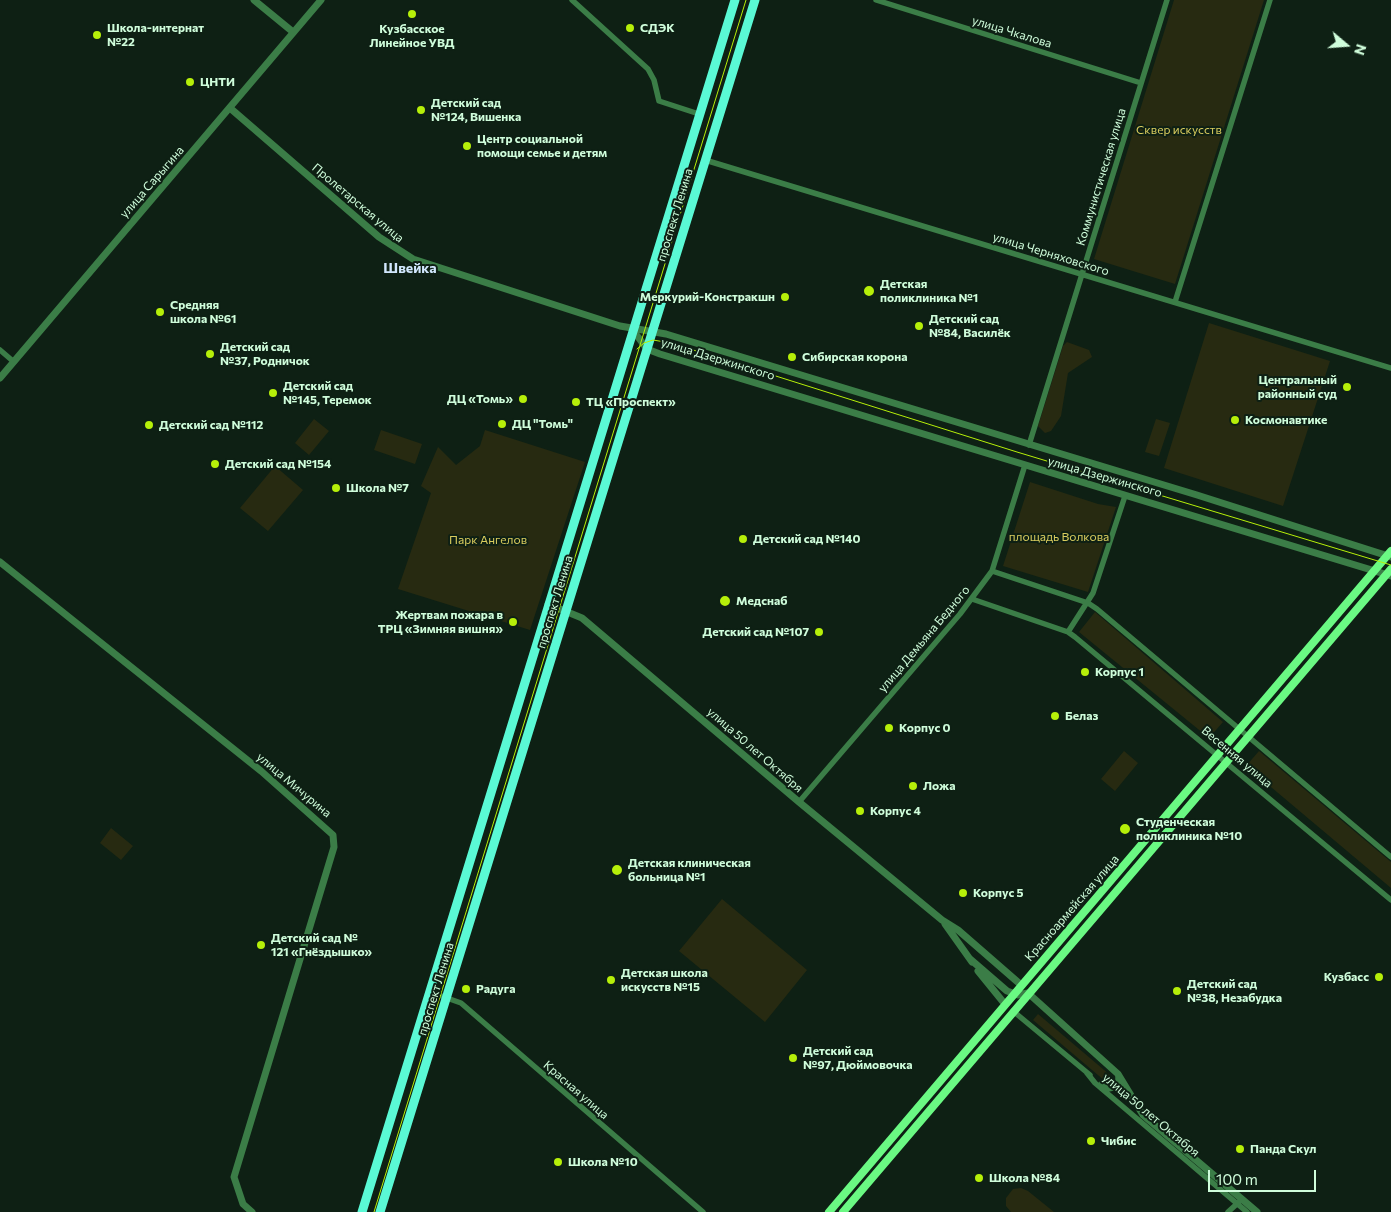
<!DOCTYPE html>
<meta charset="utf-8">
<style>
body{margin:0}
#map{position:relative;width:1391px;height:1212px;overflow:hidden;background:#0e2014;font-family:Commissioner,sans-serif}
canvas{display:block}
.north{position:absolute;left:1321px;top:20px;width:50px;height:50px;-webkit-text-stroke:4px #0e2014;paint-order:stroke;rotate:108deg;font-size:14px;font-weight:700;line-height:20px;text-align:center;color:#cffddb}
.north::after{content:'';display:block;margin:auto;width:18px;height:22px;background:#cffddb;clip-path:polygon(50% 0,100% 100%,50% 72%,0 100%)}
.scale{position:absolute;left:1208px;top:1170px;width:108px;height:22px;box-sizing:border-box;border:2px solid #cffddb;border-top:0;padding-left:6px;font-size:15px;line-height:18px;white-space:nowrap;color:#cffddb;-webkit-text-stroke:4px #0e2014;paint-order:stroke}
</style>
<div id="map">
<canvas width="1391" height="1212"></canvas>
<div class="north">N</div>
<div class="scale">100 m</div>
</div>
<script>
const g = document.querySelector('canvas').getContext('2d');
g.lineJoin = 'round';
function fill(path, color) { g.fillStyle = color; g.fill(path, 'evenodd'); }
const poly = rows => new Path2D(rows.map(r => 'M' + r).join(''));
function stroke(path, color, width, dash) { g.strokeStyle = color; g.lineWidth = width; g.lineCap = dash ? 'butt' : 'round'; g.setLineDash(dash || []); g.stroke(path); }
function label(font, color, halo, rows, align = 'center') {
  g.font = font + ' Commissioner,sans-serif'; g.lineWidth = 4; g.setLineDash([]); g.textBaseline = 'middle'; g.strokeStyle = halo; g.fillStyle = color; for (const [text, x, y, turn = 0] of rows) {
    g.save(); g.translate(x, y); g.rotate((+turn || 0) * Math.PI / 180); g.textAlign = isNaN(turn) ? turn : align; if (halo) g.strokeText(text, 0, 0); g.fillText(text, 0, 0); g.restore();
  }
}
fill(poly([
 [1174,0,1264,0,1175,284,1094,259],
 [1209,323,1330,361,1283,506,1164,468],
 [1067,342,1089,350,1092,357,1068,373,1061,416,1051,431,1045,433,1038,426,1063,346],
 [314,419,329,431,309,455,295,443],
 [1156,419,1170,423,1159,456,1145,452],
 [381,430,422,444,415,464,374,450],
 [485,430,585,462,530,630,398,589,431,493,421,486,438,447,456,465,480,446],
 [275,466,303,490,268,531,240,508],
 [1030,482,1098,504,1116,507,1088,592,1003,566],
 [1095,612,1223,722,1209,738,1079,632],
 [1124,751,1138,763,1115,791,1101,779],
 [1259,751,1391,862,1391,888,1246,766],
 [111,828,133,846,121,860,100,843],
 [722,899,807,970,765,1022,679,951],
 [1038,1014,1110,1075,1108,1079,1105,1081,1033,1020],
 [1021,1188,1028,1191,1054,1212,1011,1212,1006,1206,1006,1198,1013,1189]
]), '#272a11');
stroke(poly([
 [572,0,648,69,654,80,659,101,699,114],
 [876,0,1141,83],
 [705,160,1391,368],
 [1175,302,1270,0],
 [0,350,14,362],
 [1029,445,1167,0],
 [992,571,1088,603,1097,609,1391,857],
 [972,599,1068,632,1075,637,1391,900],
 [1068,632,1093,593,1125,496],
 [799,802,960,614,992,571,1025,465],
 [430,992,461,1003,703,1212],
 [1013,1011,1090,1075],
 [1087,1073,1095,1083,1247,1212],
 [1101,1084,1108,1089,1113,1088,1118,1082,1118,1075],
 [1228,1212,1239,1202]
]), '#3b7d47', 5.5);
stroke(poly([
 [254,0,293,32],
 [230,108,379,237,413,259,620,326,666,334,1197,495,1391,557],
 [632,329,647,349,660,354,1391,576],
 [0,378,321,0],
 [0,562,261,771,333,835,334,847,234,1177,243,1204,252,1212],
 [548,604,582,618,799,802,942,920,958,930,1020,984],
 [945,924,972,962],
 [970,959,1007,991,1018,995,1028,993,1118,1074,1143,1115,1257,1212],
 [978,971,1004,1003]
]), '#3b7d47', 7);
stroke(poly([
 [829,1212,1391,551],
 [843,1212,1391,569]
]), '#6af983', 8);
stroke(poly([
 [362,1212,735,0],
 [380,1212,755,0]
]), '#5af9d5', 9);
stroke(poly([
 [637,349,644,343,653,340,671,343,1017,452,1391,565],
 [374,1212,746,0]
]), '#b6ef09', 1);
for (const [x, y, r, color] of [
 [412,14,5,"#b6ef09"],
 [630,28,5,"#b6ef09"],
 [97,35,5,"#b6ef09"],
 [190,82,5,"#b6ef09"],
 [421,110,5,"#b6ef09"],
 [467,146,5,"#b6ef09"],
 [869,291,6,"#b6ef09"],
 [785,297,5,"#b6ef09"],
 [160,312,5,"#b6ef09"],
 [919,326,5,"#b6ef09"],
 [210,354,5,"#b6ef09"],
 [792,357,5,"#b6ef09"],
 [1347,387,5,"#b6ef09"],
 [273,393,5,"#b6ef09"],
 [523,399,5,"#b6ef09"],
 [576,402,5,"#b6ef09"],
 [1235,420,5,"#b6ef09"],
 [502,424,5,"#b6ef09"],
 [149,425,5,"#b6ef09"],
 [215,464,5,"#b6ef09"],
 [336,488,5,"#b6ef09"],
 [743,539,5,"#b6ef09"],
 [725,601,6,"#b6ef09"],
 [513,622,5,"#b6ef09"],
 [819,632,5,"#b6ef09"],
 [1085,672,5,"#b6ef09"],
 [1055,716,5,"#b6ef09"],
 [889,728,5,"#b6ef09"],
 [913,786,5,"#b6ef09"],
 [860,811,5,"#b6ef09"],
 [1125,829,6,"#b6ef09"],
 [617,870,6,"#b6ef09"],
 [963,893,5,"#b6ef09"],
 [261,945,5,"#b6ef09"],
 [1379,977,5,"#b6ef09"],
 [611,980,5,"#b6ef09"],
 [466,989,5,"#b6ef09"],
 [1177,991,5,"#b6ef09"],
 [793,1058,5,"#b6ef09"],
 [1091,1141,5,"#b6ef09"],
 [1240,1149,5,"#b6ef09"],
 [558,1162,5,"#b6ef09"],
 [979,1178,5,"#b6ef09"]
]) { const dot = new Path2D(); dot.arc(x, y, r, 0, 2 * Math.PI); g.fillStyle = color; g.fill(dot); stroke(dot, '#0e2014', 2); }
label('bold 12px', '#cffddb', '#0e2014', [
 ["Школа-интернат",107,28],
 ["№22",107,42],
 ["СДЭК",640,28],
 ["Кузбасское",412,29,"center"],
 ["Линейное УВД",412,43,"center"],
 ["ЦНТИ",200,82],
 ["Детский сад",431,103],
 ["№124, Вишенка",431,117],
 ["Центр социальной",477,139],
 ["помощи семье и детям",477,153],
 ["Детская",880,284],
 ["поликлиника №1",880,298],
 ["Меркурий-Констракшн",775,297,"right"],
 ["Средняя",170,305],
 ["школа №61",170,319],
 ["Детский сад",929,319],
 ["№84, Василёк",929,333],
 ["Детский сад",220,347],
 ["№37, Родничок",220,361],
 ["Сибирская корона",802,357],
 ["Центральный",1337,380,"right"],
 ["районный суд",1337,394,"right"],
 ["Детский сад",283,386],
 ["№145, Теремок",283,400],
 ["ДЦ «Томь»",513,399,"right"],
 ["ТЦ «Проспект»",586,402],
 ["Космонавтике",1245,420],
 ["ДЦ \"Томь\"",512,424],
 ["Детский сад №112",159,425],
 ["Детский сад №154",225,464],
 ["Школа №7",346,488],
 ["Детский сад №140",753,539],
 ["Медснаб",736,601],
 ["Жертвам пожара в",503,615,"right"],
 ["ТРЦ «Зимняя вишня»",503,629,"right"],
 ["Детский сад №107",809,632,"right"],
 ["Корпус 1",1095,672],
 ["Белаз",1065,716],
 ["Корпус 0",899,728],
 ["Ложа",923,786],
 ["Корпус 4",870,811],
 ["Студенческая",1136,822],
 ["поликлиника №10",1136,836],
 ["Детская клиническая",628,863],
 ["больница №1",628,877],
 ["Корпус 5",973,893],
 ["Детский сад №",271,938],
 ["121 «Гнёздышко»",271,952],
 ["Детская школа",621,973],
 ["искусств №15",621,987],
 ["Кузбасс",1369,977,"right"],
 ["Детский сад",1187,984],
 ["№38, Незабудка",1187,998],
 ["Радуга",476,989],
 ["Детский сад",803,1051],
 ["№97, Дюймовочка",803,1065],
 ["Чибис",1101,1141],
 ["Панда Скул",1250,1149],
 ["Школа №10",568,1162],
 ["Школа №84",989,1178]
], 'left');
label('12px', '#cffddb', '#0e2014', [
 ["улица Чкалова",1012,32,17],
 ["Коммунистическая улица",1101,177,-73],
 ["улица Сарыгина",152,182,-49],
 ["Пролетарская улица",358,203,40],
 ["проспект Ленина",675,215,-73],
 ["улица Черняховского",1051,254,17],
 ["улица Дзержинского",718,359,17],
 ["улица Дзержинского",1105,477,16],
 ["проспект Ленина",555,602,-73],
 ["улица Демьяна Бедного",924,639,-50],
 ["улица 50 лет Октября",755,750,41],
 ["Весенняя улица",1237,757,40],
 ["улица Мичурина",294,785,40],
 ["Красноармейская улица",1072,908,-49],
 ["проспект Ленина",436,989,-73],
 ["Красная улица",576,1090,41],
 ["улица 50 лет Октября",1151,1115,40]
]);
label('12px', '#dacd5e', '#0e2014', [
 ["Сквер искусств",1179,130],
 ["площадь Волкова",1059,537],
 ["Парк Ангелов",488,540]
]);
label('bold 14px', '#d1e7fd', '#0e2014', [
 ["Швейка",410,268]
]);
</script>
